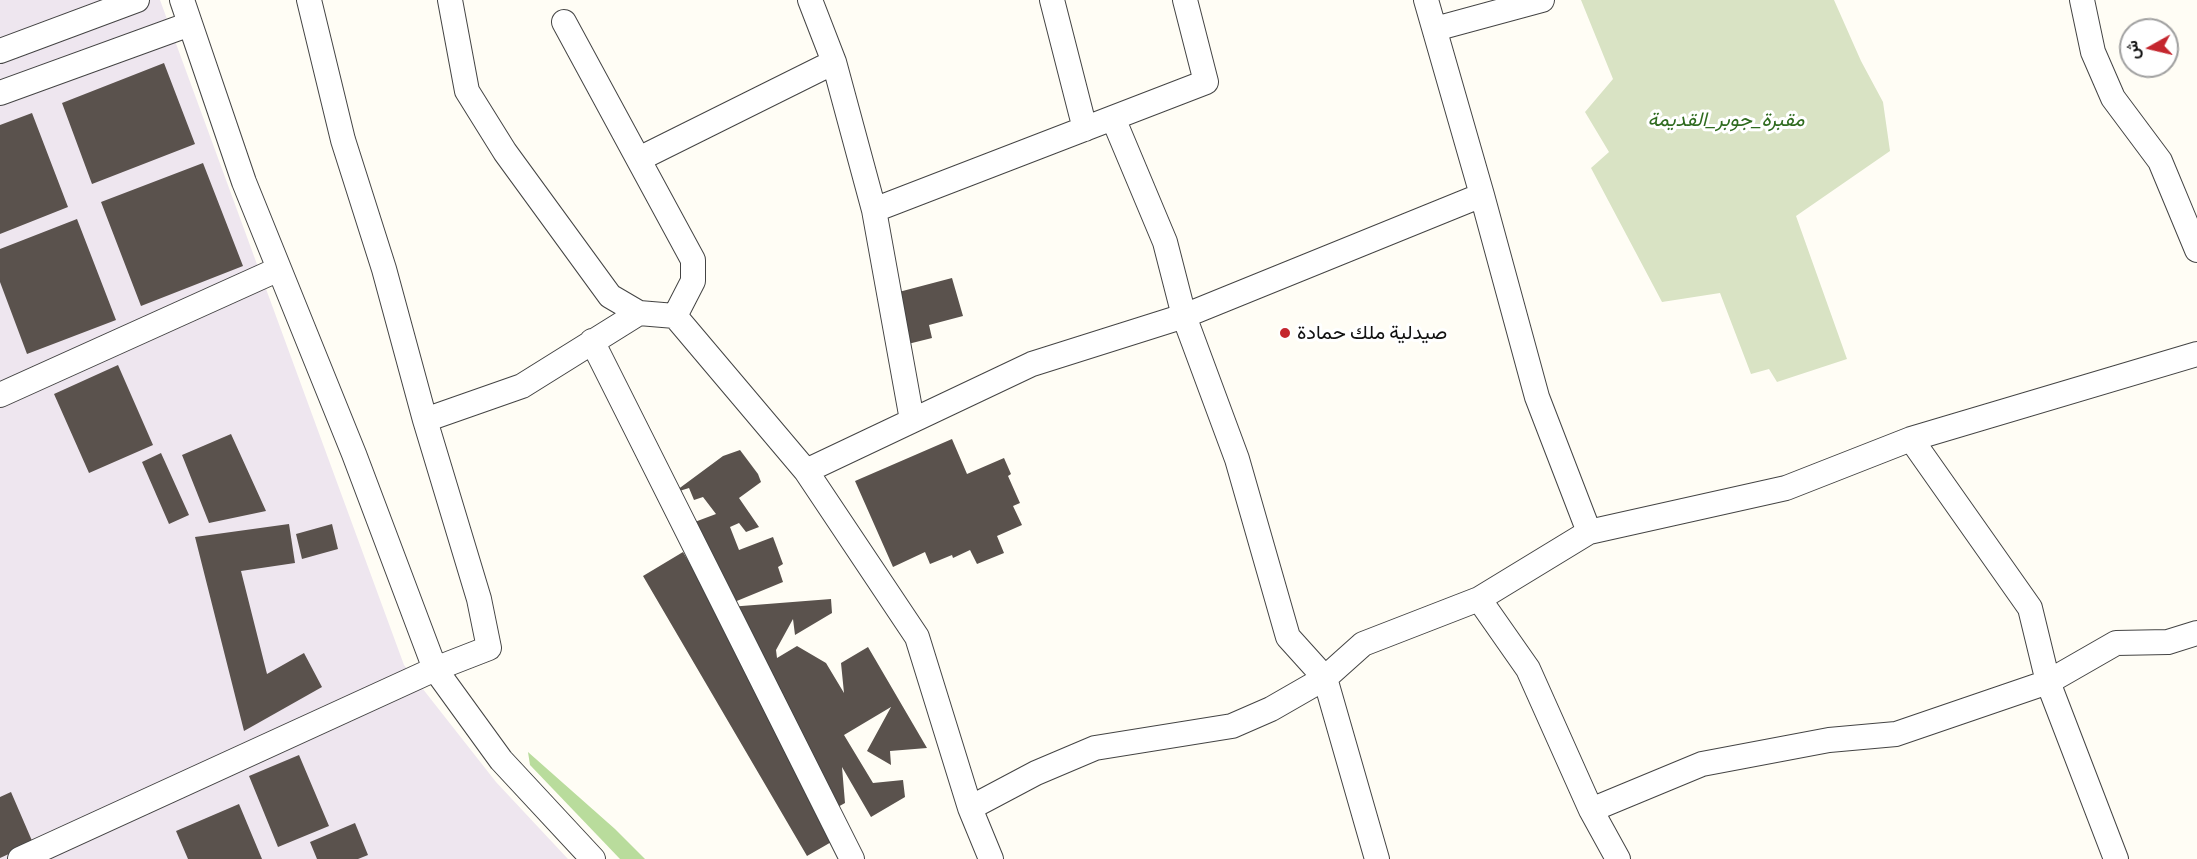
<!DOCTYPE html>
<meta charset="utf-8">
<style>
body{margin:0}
#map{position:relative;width:2197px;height:859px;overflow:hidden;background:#fffdf5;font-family:Bitter,Vazirmatn,serif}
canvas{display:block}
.north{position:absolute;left:2119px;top:18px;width:60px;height:60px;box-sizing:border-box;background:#fff;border:2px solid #a0a0a0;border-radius:50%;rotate:262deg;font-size:16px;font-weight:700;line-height:24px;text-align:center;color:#111}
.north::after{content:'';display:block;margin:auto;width:21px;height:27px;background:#c4262e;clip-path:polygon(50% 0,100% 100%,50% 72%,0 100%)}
</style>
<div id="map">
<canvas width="2197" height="859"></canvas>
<div class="north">ش</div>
</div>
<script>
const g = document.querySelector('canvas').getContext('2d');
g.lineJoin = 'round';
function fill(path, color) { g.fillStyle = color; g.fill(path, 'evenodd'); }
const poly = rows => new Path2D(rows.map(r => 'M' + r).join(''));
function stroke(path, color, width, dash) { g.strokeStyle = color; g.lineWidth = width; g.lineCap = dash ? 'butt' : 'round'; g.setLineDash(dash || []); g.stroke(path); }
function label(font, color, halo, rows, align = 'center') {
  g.font = font + ' Bitter,Vazirmatn,serif'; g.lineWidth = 6; g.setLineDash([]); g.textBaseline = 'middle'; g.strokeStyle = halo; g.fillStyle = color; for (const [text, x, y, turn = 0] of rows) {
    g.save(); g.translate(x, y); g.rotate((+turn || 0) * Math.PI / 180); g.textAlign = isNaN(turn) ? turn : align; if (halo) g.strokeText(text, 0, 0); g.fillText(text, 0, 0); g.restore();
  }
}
fill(poly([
 [0,0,160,0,404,665,496,782,568,859,0,859]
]), '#eee6ef');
fill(poly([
 [528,752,615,829,645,859,620,859,530,765]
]), '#b9dc9c');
fill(poly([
 [1581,0,1834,0,1861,61,1883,102,1890,151,1796,216,1847,359,1777,382,1769,369,1751,374,1720,293,1662,302,1591,168,1609,152,1585,112,1613,79]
]), '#d9e3c4');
fill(poly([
 [164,63,195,144,92,184,62,103],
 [32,113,68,207,0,234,0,125],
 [203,163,243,266,141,306,101,202],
 [77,219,116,320,27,354,0,282,0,249],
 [952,278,963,316,929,325,932,338,908,344,895,293],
 [118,365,153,445,89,473,54,394],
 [231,434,266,511,209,523,182,455],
 [952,439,967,474,1004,458,1011,474,1008,476,1020,503,1013,506,1022,525,997,536,1004,553,977,564,970,550,953,558,952,555,930,564,925,552,893,567,855,481],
 [740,450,758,474,761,482,739,498,759,527,746,532,739,523,730,527,739,550,773,537,783,564,778,567,783,582,727,605,692,523,716,514,703,497,694,500,689,488,673,493,723,456],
 [161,453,189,515,169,524,142,462],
 [289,524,295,563,241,571,267,674,304,653,322,687,244,731,195,537],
 [332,524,338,549,302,559,296,534],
 [683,552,716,608,831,599,832,613,795,635,793,619,776,650,777,658,797,646,826,663,844,693,841,663,868,647,927,748,890,751,891,765,867,751,891,707,844,735,873,783,903,780,905,797,871,817,842,767,845,803,827,813,840,837,807,856,643,576],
 [299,755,329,826,278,847,249,776],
 [11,792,33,843,0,858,0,797],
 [239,804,262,859,188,859,176,831],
 [355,823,368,855,358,859,317,859,310,842]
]), '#5a524d');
const minor = poly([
 [182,0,244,182,354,454,435,669,501,760,593,859],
 [450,0,467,91,505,152,610,296,639,313,675,316,806,471,917,637,970,808,991,859],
 [810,0,834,62,874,210,912,420],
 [1052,0,1085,129],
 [1426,0,1482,195,1537,397,1589,532,1786,488,1911,439,2197,354],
 [2082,0,2093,52,2113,98,2160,161,2197,250],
 [564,22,693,260,693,281,675,316],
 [1435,29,1542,0],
 [0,51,137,0],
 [0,93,190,24],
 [1113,118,1165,242,1184,316,1237,459,1288,637,1325,678,1377,859],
 [639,159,834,62],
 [874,210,1206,82,1185,0],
 [592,341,852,859],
 [0,395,279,269],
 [425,420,522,386,639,313],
 [806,471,1032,364,1184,316,1482,195],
 [1479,599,1528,669,1591,810,1618,859],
 [970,808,1036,773,1095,748,1232,726,1271,709,1325,678,1363,644,1479,599,1589,532],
 [1591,810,1702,764,1829,740,1896,734,2048,682,2030,608,1911,439],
 [20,859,435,669,489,648,479,599,425,420,384,269,343,140,309,0],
 [2116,859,2048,682,2116,643,2168,642,2197,633]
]);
stroke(minor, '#444', 26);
stroke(minor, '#fff', 24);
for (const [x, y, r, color] of [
 [1285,333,6,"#c4262e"]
]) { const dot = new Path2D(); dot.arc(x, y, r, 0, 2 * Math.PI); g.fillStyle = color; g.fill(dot); stroke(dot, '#fff', 2); }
label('italic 20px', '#2f6b1f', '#fff', [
 ["مقبرة_جوبر_القديمة",1726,120]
]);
label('20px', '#111', '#fff', [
 ["صيدلية ملك حمادة",1297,333]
], 'left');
</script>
